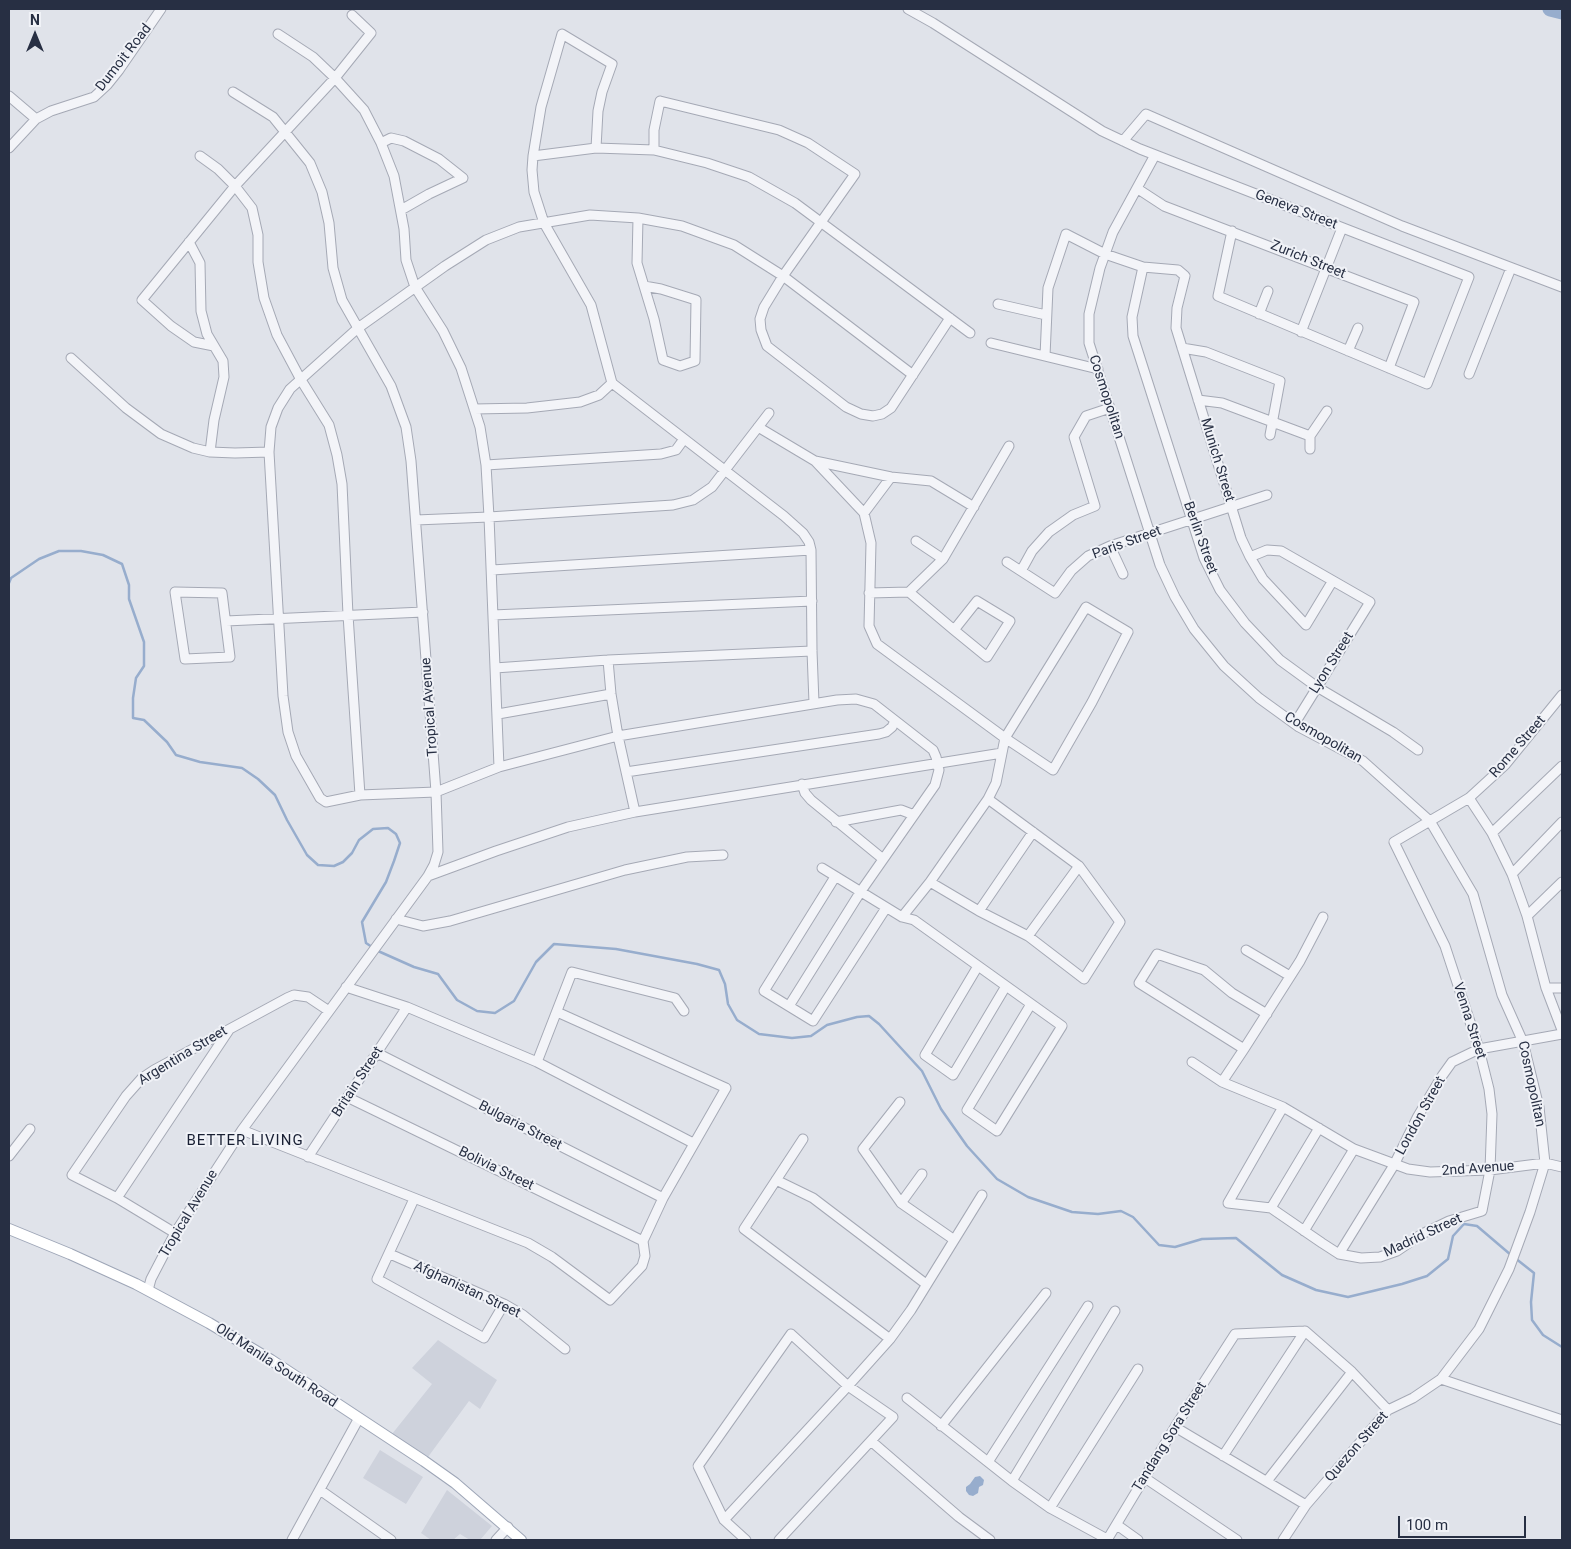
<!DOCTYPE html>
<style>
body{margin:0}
#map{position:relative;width:1571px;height:1549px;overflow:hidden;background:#e0e3ea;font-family:Roboto,sans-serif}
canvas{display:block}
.frame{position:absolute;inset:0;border:10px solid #272f43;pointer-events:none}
.north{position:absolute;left:10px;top:10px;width:50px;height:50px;-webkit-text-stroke:4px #f0f2f7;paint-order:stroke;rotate:0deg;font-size:14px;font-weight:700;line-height:20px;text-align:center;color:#272f43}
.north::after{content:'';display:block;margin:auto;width:18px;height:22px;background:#272f43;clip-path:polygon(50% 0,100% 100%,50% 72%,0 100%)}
.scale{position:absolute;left:1398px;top:1516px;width:128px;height:22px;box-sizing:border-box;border:2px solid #272f43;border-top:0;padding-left:6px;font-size:15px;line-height:18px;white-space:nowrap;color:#272f43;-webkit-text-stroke:4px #f0f2f7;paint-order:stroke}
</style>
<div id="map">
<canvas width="1571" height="1549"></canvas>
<div class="frame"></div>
<div class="north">N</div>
<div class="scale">100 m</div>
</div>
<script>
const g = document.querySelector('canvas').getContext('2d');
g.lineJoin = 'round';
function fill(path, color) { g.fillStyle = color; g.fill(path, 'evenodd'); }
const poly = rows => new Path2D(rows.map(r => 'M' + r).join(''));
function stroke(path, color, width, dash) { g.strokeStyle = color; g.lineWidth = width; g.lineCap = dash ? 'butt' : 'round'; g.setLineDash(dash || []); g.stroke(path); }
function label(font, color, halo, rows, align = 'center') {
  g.font = font + ' Roboto,sans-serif'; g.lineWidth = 4; g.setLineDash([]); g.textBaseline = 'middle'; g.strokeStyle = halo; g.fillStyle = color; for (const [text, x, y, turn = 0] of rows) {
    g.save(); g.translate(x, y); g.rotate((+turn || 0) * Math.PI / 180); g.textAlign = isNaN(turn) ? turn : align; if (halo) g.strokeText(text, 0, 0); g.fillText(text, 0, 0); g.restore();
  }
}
fill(poly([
 [438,1340,497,1380,480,1409,469,1401,428,1457,392,1434,432,1384,412,1368],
 [380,1450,423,1477,406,1504,363,1478],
 [447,1490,492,1526,480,1540,470,1540,460,1534,453,1540,431,1540,421,1533]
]), '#ced2dc');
fill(poly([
 [980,1476,984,1480,983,1485,979,1487,978,1493,973,1496,969,1495,966,1491,966,1487,970,1484,975,1477]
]), '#97adcd');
stroke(poly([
 [9,583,11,578,39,559,59,551,81,551,103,555,122,564,129,585,129,599,144,642,144,666,136,678,133,698,133,718,144,720,167,742,176,755,200,762,242,768,258,779,275,795,287,820,307,855,318,865,334,866,343,862,352,853,359,840,373,829,388,828,396,834,400,843,394,861,386,882,362,922,366,943,378,951,414,967,438,974,457,1000,477,1011,495,1013,514,1001,536,962,554,944,616,949,697,964,719,970,725,984,728,1004,737,1020,759,1034,792,1038,811,1036,827,1025,857,1017,869,1016,879,1024,922,1071,941,1109,967,1146,997,1179,1028,1197,1072,1212,1098,1214,1121,1211,1133,1217,1159,1245,1175,1247,1202,1239,1236,1238,1282,1275,1316,1290,1348,1297,1402,1284,1427,1276,1448,1259,1453,1236,1464,1224,1477,1226,1511,1255],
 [1515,1258,1534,1273,1531,1302,1532,1320,1543,1335,1562,1347]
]), '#97adcd', 2.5);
stroke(poly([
 [1550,9,1562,12]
]), '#97adcd', 15);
const minor = poly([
 [908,9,933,23,1102,131,1140,149,1469,277,1427,384,1218,296,1232,231],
 [278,34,313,57,335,78,364,110,381,143,394,176,404,229,406,260,415,287,443,331,461,368,480,427,486,465,489,517,499,767],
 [9,96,36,119],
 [1123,141,1146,114,1402,226,1562,287],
 [381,143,391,138,404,141,439,159,463,178,429,194,401,210],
 [9,148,36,119,51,111,94,97,107,85,119,70,161,9],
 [596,148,598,111,602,92,612,64,562,34,541,107,533,156,532,170,534,192,544,223,591,305,612,383,784,516,803,533,809,542,811,550,812,651,814,703],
 [654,150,654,130,660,101,779,130,808,143,855,174,783,276,764,307,760,319,761,330,767,346,846,407,861,414,873,416,882,414,891,408,950,318],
 [1155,155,1113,232,1100,268,1089,314,1089,343,1160,565,1175,597,1194,629,1224,666,1259,698,1299,727,1363,761,1430,821,1473,894,1502,995,1523,1042,1539,1107,1545,1163,1530,1212,1509,1269,1479,1329,1441,1379,1413,1398,1388,1410,1306,1505,1283,1540],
 [200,156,218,169,235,186,252,208,258,235,258,262,264,298,277,335,301,380,329,425,337,455,342,484,348,615,360,795],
 [533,156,596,148,654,150,707,163,749,177,795,203,970,333],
 [1138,189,1164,206,1414,302,1389,368],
 [638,218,637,263,654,319,663,360,680,366,695,361,696,300,661,289,644,286],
 [189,242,200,263,201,311,207,334,223,361,224,377,214,420,210,452],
 [1143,267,1132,317,1133,336,1204,558,1220,590,1245,623,1280,660,1317,687,1393,732,1418,750],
 [998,304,1046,315],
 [1259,314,1268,291],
 [1301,332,1342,228],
 [991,343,1098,369],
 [214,346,194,342,171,326,142,300,235,186,335,78,371,33,352,15],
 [1182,348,1206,352,1280,381,1270,435],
 [1348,351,1358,328],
 [1045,356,1048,288,1066,234,1105,254,1143,267,1178,270,1185,276,1177,308,1176,328,1241,538,1250,557,1263,579,1306,625,1332,582],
 [71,358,126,408,161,434,193,448,210,452,235,453,269,452],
 [1469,374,1511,268],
 [1198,400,1222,403,1310,436,1327,411],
 [474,409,527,408,580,402,599,395,612,383],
 [758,427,815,461,864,513,871,543,869,626,877,644,1005,738,1053,770,1092,702,1128,632,1086,607,1005,738,996,783,988,799,930,882,902,917],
 [1310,436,1310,449],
 [815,461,891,477,931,481,974,507],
 [486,465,661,454,676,450,684,439],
 [864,513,891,477],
 [416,520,489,517,673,505,693,500,712,487,769,413],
 [916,541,943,559],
 [1110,546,1123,574],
 [1250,557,1267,550,1281,551,1370,602,1295,723],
 [1007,562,1055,593,1071,571,1088,556,1110,546,1267,495],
 [492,570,811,550],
 [1021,571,1032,551,1049,532,1073,515,1095,506,1074,437,1086,416,1110,408],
 [175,592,222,593,230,657,185,659,175,592],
 [909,592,943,559,1009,446],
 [869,593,909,592,954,630,987,657,1010,621,977,601,954,630],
 [493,615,812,601],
 [226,621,423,612],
 [608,660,611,694,618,736,635,812],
 [495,668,608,660,812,651],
 [498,714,611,694],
 [626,772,879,734,886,732,892,727,895,721],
 [802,784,805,793,811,800,883,859],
 [1469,798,1492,833,1512,874,1527,916,1546,988,1562,1030],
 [836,822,901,810,914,815],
 [1492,833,1562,766],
 [822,868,902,917,914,920,1062,1026,997,1131,967,1110,1031,1004],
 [1512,874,1562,822],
 [428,876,496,851,568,827,635,812,1002,753],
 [835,877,764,991,813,1021,886,908],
 [930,882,979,911,1028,936,1084,979,1120,922,1079,866,988,799],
 [979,911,1033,832],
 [1527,916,1562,882],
 [1323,917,1300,961,1244,1049,1222,1082,1283,1107,1354,1149,1408,1169,1430,1172,1490,1170,1545,1163,1562,1167],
 [396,919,423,926,450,921,625,870,687,857,723,855],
 [1028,936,1079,866],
 [1246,950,1290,976],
 [978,966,925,1055,953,1075,1006,986],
 [346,987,407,1007,537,1062,693,1143],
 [1546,988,1562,988],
 [789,1006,861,891,935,785,939,770,936,757,933,750,874,704,856,699,837,700,618,736,499,767,436,792,360,795,326,802,320,798,296,756,288,732,283,696,269,452,271,427,278,408,290,389,358,328,445,266,486,240,519,227,590,215,638,218,682,226,734,245,783,276,913,375],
 [1244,1049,1139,983,1157,954,1204,970,1232,993,1267,1014],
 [377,1053,663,1198],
 [537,1062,572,972,675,998,684,1011],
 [1192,1062,1222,1082],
 [349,1098,643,1241],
 [900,1102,863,1149,901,1203,953,1239],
 [1283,1107,1228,1203,1271,1208,1322,1243,1339,1254,1361,1258,1380,1257,1397,1251,1422,1234,1449,1221,1482,1211,1490,1170,1492,1114,1489,1089,1479,1049,1445,946,1394,842,1469,798,1505,765,1562,695],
 [242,1130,528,1243,552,1257,610,1300,642,1266,645,1256,643,1241,663,1198,726,1088,557,1012],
 [803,1139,744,1229,890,1339],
 [9,1156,30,1129],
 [308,1157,407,1007],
 [776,1180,813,1198,926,1284],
 [117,1198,229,1030],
 [414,1199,377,1279,484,1338,504,1304],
 [901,1203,922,1174],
 [1271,1208,1319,1128],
 [1304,1231,1354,1149],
 [175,1233,117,1198,72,1175,126,1096,142,1078,154,1070,287,998,294,995,308,997,329,1011],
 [390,1254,504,1304,523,1315,565,1349],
 [1339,1254,1394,1165,1418,1116,1442,1076,1452,1062,1479,1049,1562,1034],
 [148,1290,151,1279,175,1233,242,1130,428,876,434,865,438,852,436,792,411,461,406,427,391,386,342,300,333,268,329,223,322,192,310,163,273,117,233,92],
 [1441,1379,1562,1420],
 [907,1398,1012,1481,1050,1508,1107,1539],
 [941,1426,1046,1293],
 [1175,1427,1306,1505],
 [871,1441,959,1517,990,1540],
 [1223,1456,1305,1331],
 [988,1462,1088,1306],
 [1145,1478,1237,1540],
 [1012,1481,1115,1311],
 [1267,1481,1352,1372],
 [320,1490,391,1540],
 [1050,1508,1138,1369],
 [724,1520,848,1386,890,1339,911,1310,982,1195],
 [1117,1525,1138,1540],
 [292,1540,359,1418],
 [496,1540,508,1527],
 [746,1540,724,1520,698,1466,791,1334,848,1386,893,1417,779,1540],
 [1107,1540,1175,1427,1235,1334,1305,1331,1352,1372,1388,1410]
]);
const major = poly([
 [9,1229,70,1254,136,1284,209,1323,271,1360,424,1461,455,1483,521,1540]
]);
stroke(minor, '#a5a9b5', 11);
stroke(major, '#9ea6b7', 12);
stroke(minor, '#f3f4f8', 9);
stroke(major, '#fff', 10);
label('14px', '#272f43', '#f0f2f7', [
 ["Dumoit Road",124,58,-52],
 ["Geneva Street",1296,210,21],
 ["Zurich Street",1308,260,22],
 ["Cosmopolitan",1106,397,72],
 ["Munich Street",1217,460,73],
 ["Berlin Street",1200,538,70],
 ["Paris Street",1127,543,-20],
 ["Lyon Street",1332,663,-58],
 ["Tropical Avenue",430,707,-94],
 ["Cosmopolitan",1323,738,30],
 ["Rome Street",1518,747,-49],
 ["Venna Street",1469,1021,72],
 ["Argentina Street",183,1056,-31],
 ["Britain Street",358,1082,-57],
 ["Cosmopolitan",1531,1084,78],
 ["London Street",1421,1116,-61],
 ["Bulgaria Street",520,1126,27],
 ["Bolivia Street",496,1169,26],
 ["2nd Avenue",1478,1169,-4],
 ["Tropical Avenue",189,1214,-59],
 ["Madrid Street",1423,1236,-25],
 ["Afghanistan Street",467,1290,25],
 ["Old Manila South Road",276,1366,33],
 ["Tandang Sora Street",1170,1437,-58],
 ["Quezon Street",1357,1447,-49]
]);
g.letterSpacing = '1px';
label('15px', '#192034', '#f0f2f7', [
 ["BETTER LIVING",245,1141]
]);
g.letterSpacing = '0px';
</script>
